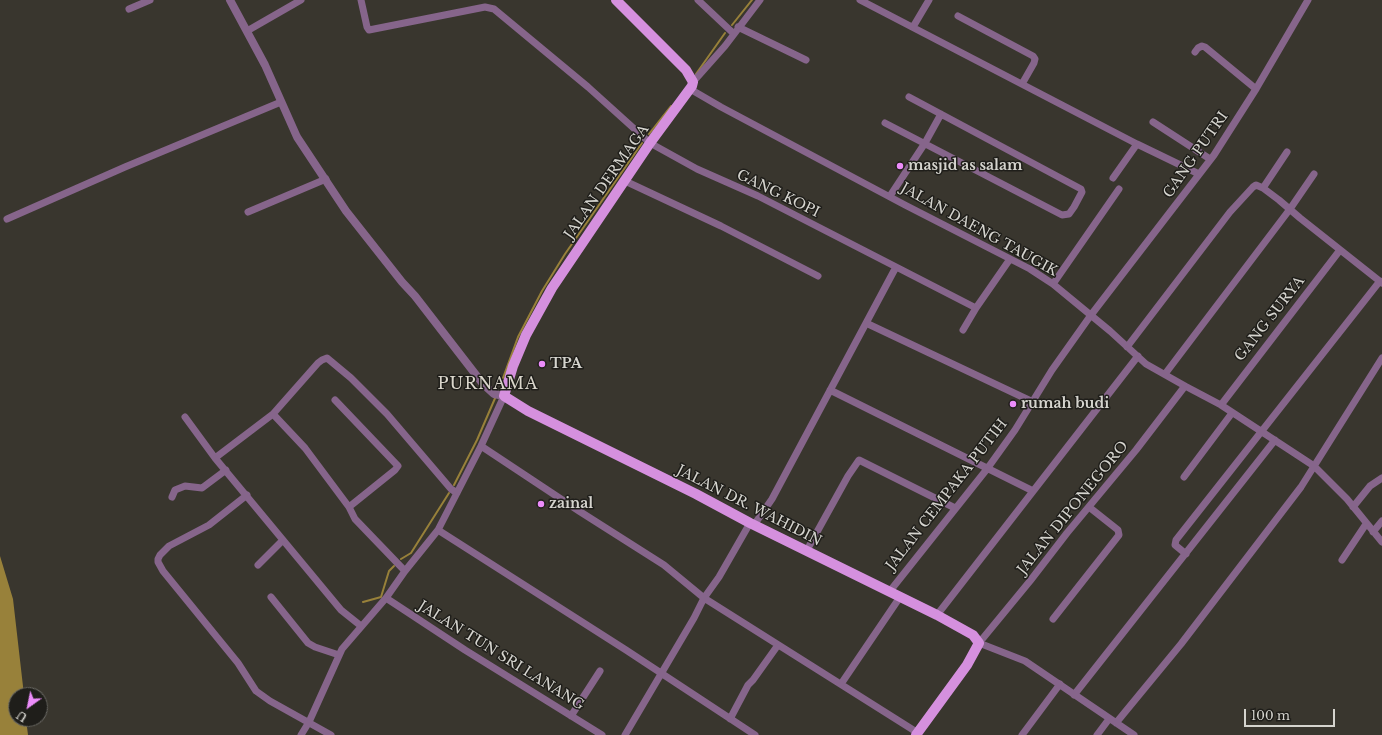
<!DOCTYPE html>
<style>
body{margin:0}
#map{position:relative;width:1382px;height:735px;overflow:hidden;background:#39362e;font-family:"Libre Baskerville",serif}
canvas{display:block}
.north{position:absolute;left:8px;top:687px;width:40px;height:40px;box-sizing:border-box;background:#1f1e1a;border:1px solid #686762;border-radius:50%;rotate:213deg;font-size:11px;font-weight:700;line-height:16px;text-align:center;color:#d5d4ce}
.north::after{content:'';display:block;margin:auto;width:14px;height:18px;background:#ec8cfa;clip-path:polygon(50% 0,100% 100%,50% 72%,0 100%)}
.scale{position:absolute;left:1244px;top:709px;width:91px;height:18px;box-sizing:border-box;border:2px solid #d5d4ce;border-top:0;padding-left:5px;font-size:12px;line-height:14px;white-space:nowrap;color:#d5d4ce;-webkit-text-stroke:3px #1f1e1a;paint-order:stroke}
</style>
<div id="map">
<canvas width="1382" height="735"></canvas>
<div class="north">U</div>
<div class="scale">100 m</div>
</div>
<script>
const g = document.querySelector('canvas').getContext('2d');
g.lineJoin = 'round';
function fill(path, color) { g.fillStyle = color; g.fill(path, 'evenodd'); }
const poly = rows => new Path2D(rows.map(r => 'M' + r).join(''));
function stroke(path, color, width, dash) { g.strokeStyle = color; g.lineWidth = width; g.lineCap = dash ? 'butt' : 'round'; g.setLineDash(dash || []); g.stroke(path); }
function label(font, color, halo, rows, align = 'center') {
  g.font = font + ' "Libre Baskerville",serif'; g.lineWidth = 3; g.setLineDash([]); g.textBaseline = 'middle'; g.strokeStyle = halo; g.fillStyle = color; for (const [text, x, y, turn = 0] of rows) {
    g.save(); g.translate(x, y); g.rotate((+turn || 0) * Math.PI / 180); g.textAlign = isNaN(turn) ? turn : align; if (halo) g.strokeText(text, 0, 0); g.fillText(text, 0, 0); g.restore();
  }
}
fill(poly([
 [0,556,13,599,24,695,16,695,16,719,26,719,28,735,0,735]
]), '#98813a');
stroke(poly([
 [732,25,752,0],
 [696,74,725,33],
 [649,134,671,106],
 [503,378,518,337,542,291,565,254,642,143],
 [454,485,477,440,496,396],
 [401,559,411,553,449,493],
 [363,602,381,597,389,571,394,566]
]), '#98813a', 2);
stroke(poly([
 [361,0,367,27,369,30,485,7,494,9,588,87,650,143,697,169,758,196,976,308],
 [698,0,733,33],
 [860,0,1137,144,1199,174],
 [129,9,150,0],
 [958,16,1033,56,1035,59,1034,63,1022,84],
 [738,27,806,60],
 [913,27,929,0],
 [247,31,301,0],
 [1195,52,1198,48,1202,46,1205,47,1256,89],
 [693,82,725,46,760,0],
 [690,89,721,107,905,205,1030,269,1053,284,1110,331,1146,364,1185,386,1221,405,1314,466,1347,499,1382,542],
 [1153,122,1210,159],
 [885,123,1062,215,1069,214,1074,207,1082,192,1081,189,909,97],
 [1113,178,1137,144],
 [625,181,721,226,818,276],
 [1263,188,1287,152],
 [890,196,925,143,941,114],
 [248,212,326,179],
 [7,219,125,167,281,102],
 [1053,284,1119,189],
 [866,323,1033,402],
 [963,330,976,308,1010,259],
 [1127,347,1230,212,1253,187,1256,185,1263,188,1279,200,1300,218,1382,283],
 [1165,374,1290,209,1314,174],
 [830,390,1033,491],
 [335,400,398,466,395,470,349,507],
 [1221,405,1340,250],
 [273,414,305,448,349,507,355,519,405,571],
 [185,417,215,458,341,610,361,626],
 [481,446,579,511,664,565,704,598,918,733],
 [215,458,273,414,318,363,322,360,327,358,351,378,387,414,451,489,457,493],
 [1184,477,1232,413],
 [247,495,209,525,169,546,160,555,158,559,158,562,163,571,238,663,256,691,270,701,331,735],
 [172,497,175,490,185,486,202,488,226,470],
 [1353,507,1370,486,1382,478],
 [754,525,772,499,896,267],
 [438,530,626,650,755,735],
 [1373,532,1382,521],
 [807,550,848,476,859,460,955,508],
 [1186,554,1175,545,1176,540,1380,281],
 [1342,560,1366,524],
 [258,565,283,540],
 [890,591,987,469,1015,430,1052,370,1091,315,1214,155,1256,89,1308,0],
 [271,597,308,643,315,647,339,655],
 [386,598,465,650,602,735],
 [937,615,1138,356],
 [1053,619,1119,535,1118,530,1089,507],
 [841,684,900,597],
 [1074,695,1275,440],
 [571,716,600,671],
 [730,719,748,685,753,680,778,645],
 [1116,723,1181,644,1301,487,1382,358],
 [301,735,309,722,342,649,386,598,405,571,438,530,481,446,504,396],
 [625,735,694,618,704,598,719,577,750,523],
 [1022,735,1060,684],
 [1097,735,1109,719],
 [1134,735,1025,661,979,643,1030,581,1067,533,1136,450,1185,386]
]), '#86658b', 7);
stroke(poly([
 [230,0,265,65,297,137,346,211,402,282,415,296,483,384,494,394,504,396]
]), '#86658b', 8);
stroke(poly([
 [616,0,686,70,693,82,692,86,650,143,552,288,526,335,513,366,504,396,528,411,696,494,750,523,937,615,973,635,979,643,967,665,916,735]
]), '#d590de', 10);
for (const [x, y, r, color] of [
 [900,166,4,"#ec8cfa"],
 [542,364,4,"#ec8cfa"],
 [1013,404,4,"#ec8cfa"],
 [541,504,4,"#ec8cfa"]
]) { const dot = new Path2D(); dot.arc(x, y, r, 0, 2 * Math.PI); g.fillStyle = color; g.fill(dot); stroke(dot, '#1f1e1a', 1.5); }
label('14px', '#d5d4ce', '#1f1e1a', [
 ["GANG PUTRI",1196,155,-55],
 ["JALAN DERMAGA",607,182,-55],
 ["GANG KOPI",778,194,26],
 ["JALAN DAENG TAUGIK",979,230,29],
 ["GANG SURYA",1270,319,-52],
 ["JALAN CEMPAKA PUTIH",947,495,-52],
 ["JALAN DR. WAHIDIN",749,506,27],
 ["JALAN DIPONEGORO",1073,508,-51],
 ["JALAN TUN SRI LANANG",501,656,32]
]);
label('bold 14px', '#d5d4ce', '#1f1e1a', [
 ["masjid as salam",908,166],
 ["TPA",550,364],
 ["rumah budi",1021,404],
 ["zainal",549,504]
], 'left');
g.letterSpacing = '1px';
label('16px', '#dad6cb', '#1f1e1a', [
 ["PURNAMA",488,384]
]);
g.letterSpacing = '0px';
</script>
